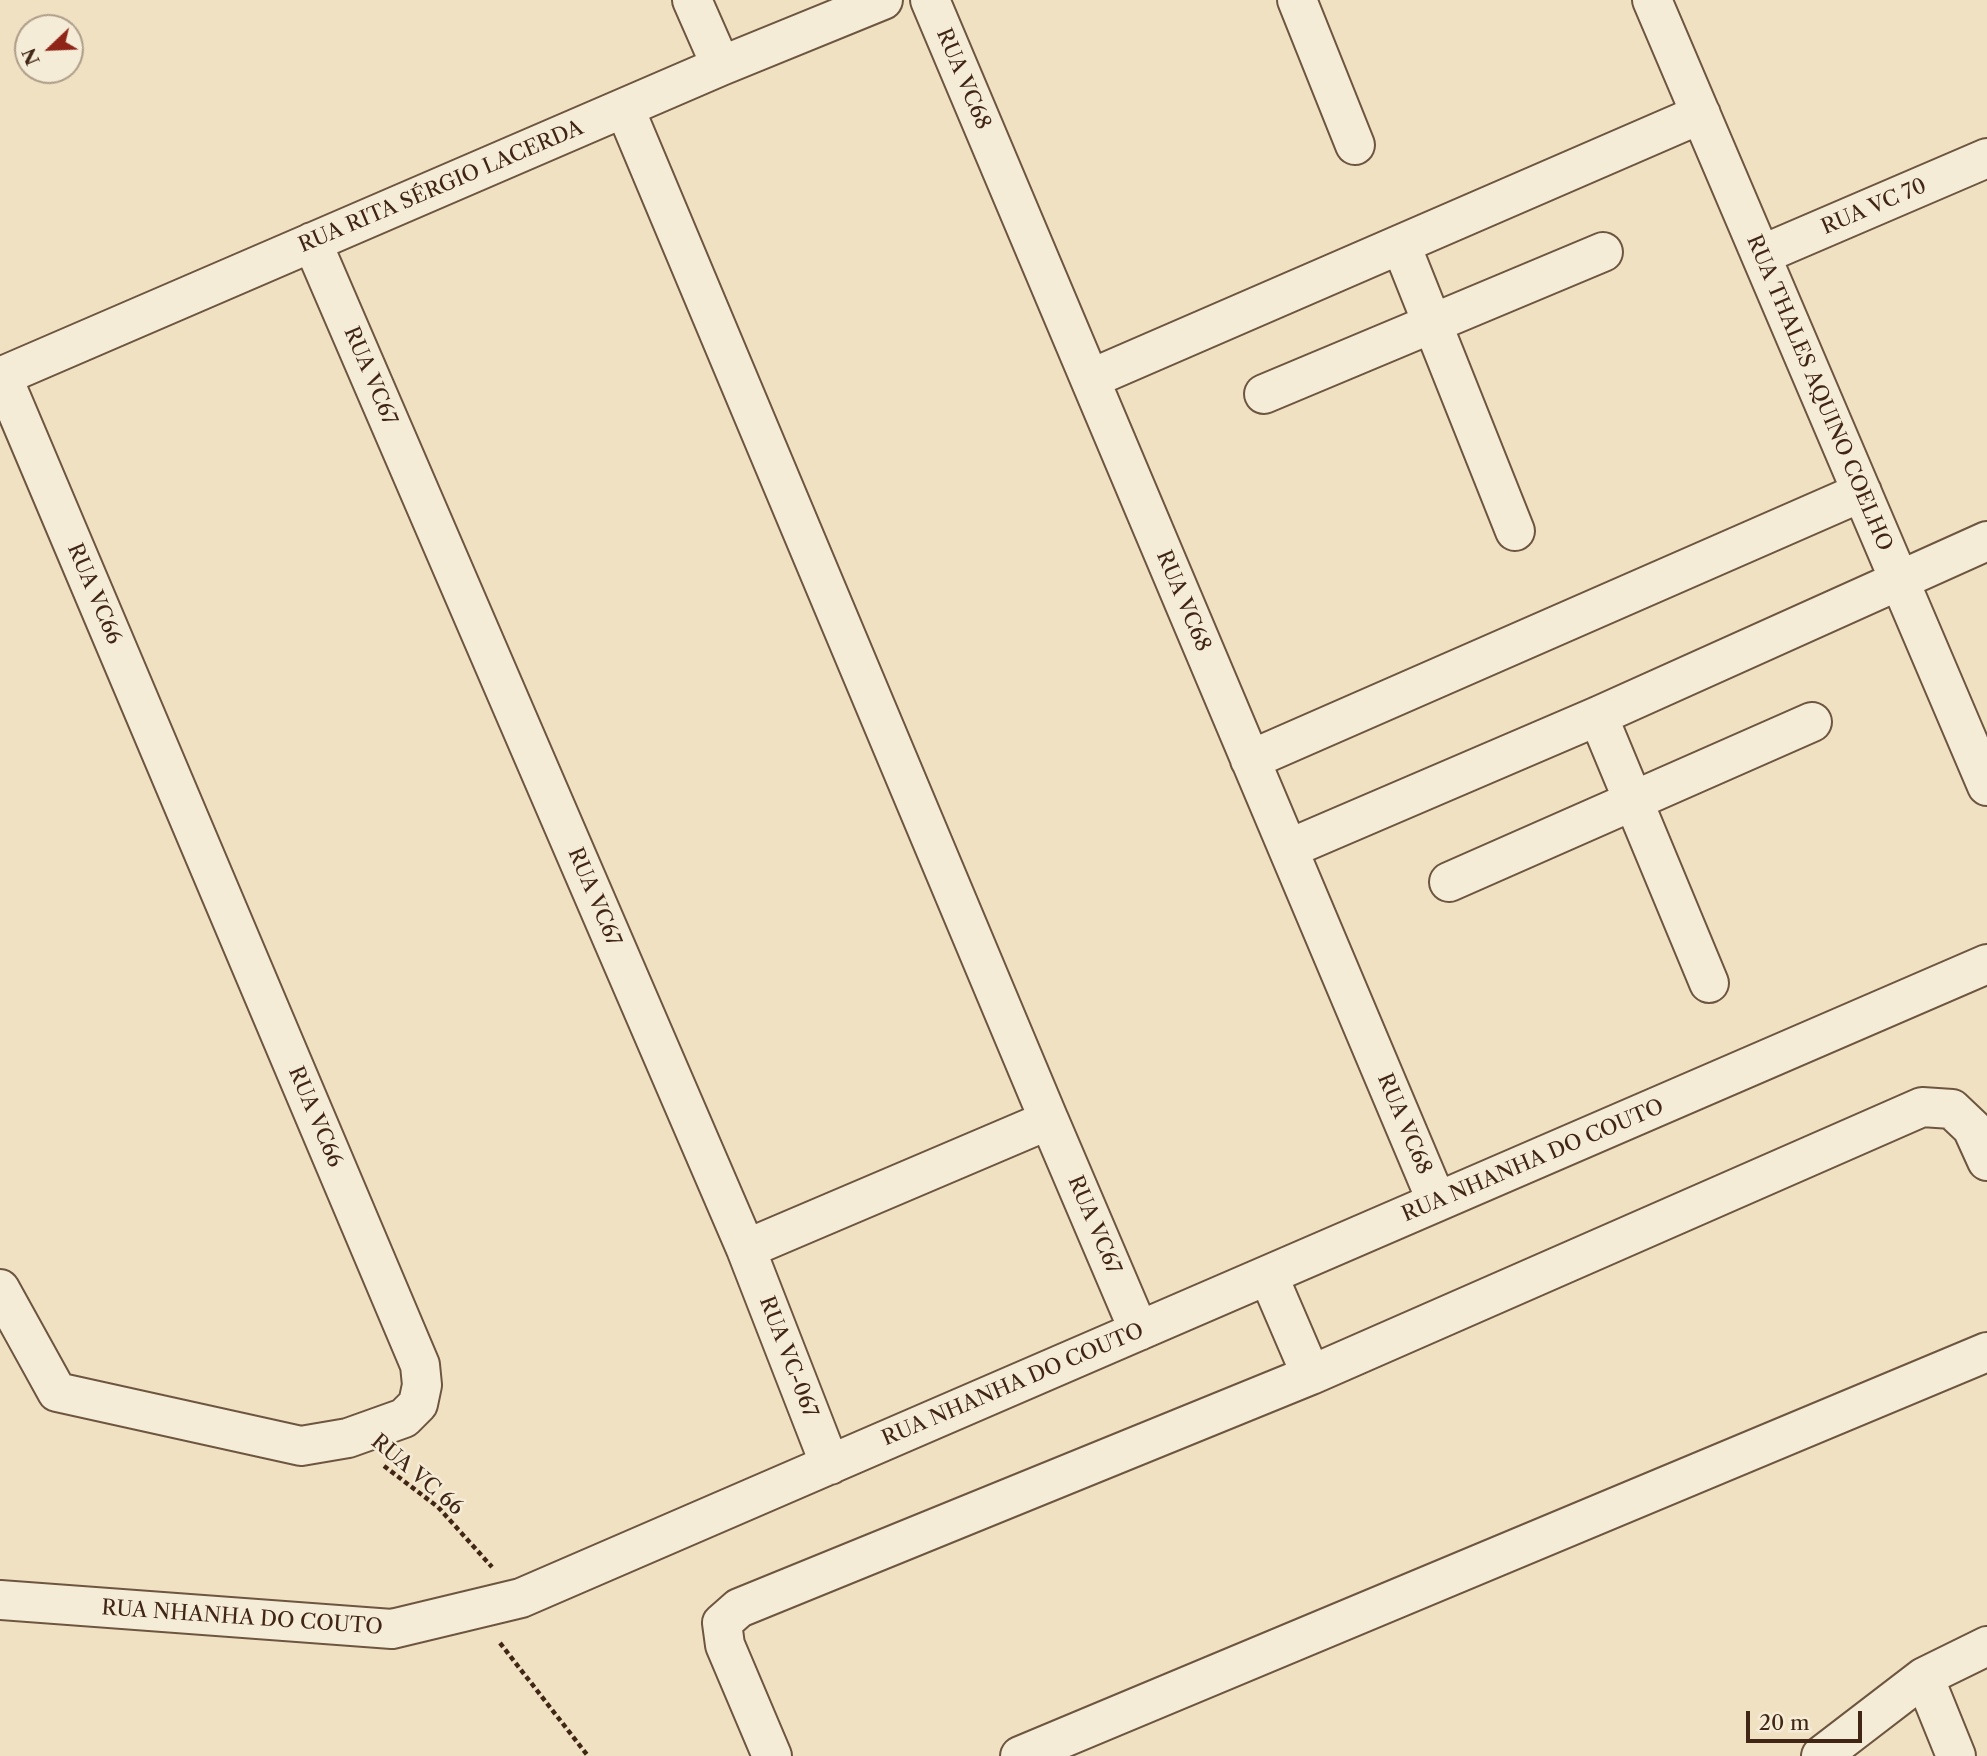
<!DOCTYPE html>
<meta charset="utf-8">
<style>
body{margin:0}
#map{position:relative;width:1987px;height:1756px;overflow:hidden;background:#f0e1c2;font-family:"Libre Caslon Text",serif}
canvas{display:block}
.north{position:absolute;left:14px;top:14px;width:70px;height:70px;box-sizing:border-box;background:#f5ecd7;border:2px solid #ad9d89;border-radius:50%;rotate:247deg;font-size:19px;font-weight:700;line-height:28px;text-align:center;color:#412615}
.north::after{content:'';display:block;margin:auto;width:24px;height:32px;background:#8f2418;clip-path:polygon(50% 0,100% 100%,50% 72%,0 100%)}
.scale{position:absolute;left:1746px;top:1711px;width:116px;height:32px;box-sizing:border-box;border:4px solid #412615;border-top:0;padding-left:9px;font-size:21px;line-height:24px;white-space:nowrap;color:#412615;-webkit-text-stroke:5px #f5ecd7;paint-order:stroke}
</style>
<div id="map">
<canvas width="1987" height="1756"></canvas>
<div class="north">N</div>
<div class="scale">20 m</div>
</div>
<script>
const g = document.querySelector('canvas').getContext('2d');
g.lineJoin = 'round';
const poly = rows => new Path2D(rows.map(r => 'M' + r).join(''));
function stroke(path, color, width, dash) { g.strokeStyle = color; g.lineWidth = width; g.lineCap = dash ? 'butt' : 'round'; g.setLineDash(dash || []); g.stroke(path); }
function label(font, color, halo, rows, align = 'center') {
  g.font = font + ' "Libre Caslon Text",serif'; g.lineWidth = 5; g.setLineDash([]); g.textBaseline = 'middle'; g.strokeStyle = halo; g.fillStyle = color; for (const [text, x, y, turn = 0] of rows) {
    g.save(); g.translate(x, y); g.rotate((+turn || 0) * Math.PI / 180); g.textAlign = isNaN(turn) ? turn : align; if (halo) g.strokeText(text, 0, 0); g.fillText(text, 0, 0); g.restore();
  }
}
const minor = poly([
 [692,0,721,66],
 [930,0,1437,1202],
 [1297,0,1355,145],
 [1652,0,1987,786],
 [312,242,746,1249,1049,1120,625,109],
 [1401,245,1515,531],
 [1761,255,1987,158],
 [0,377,721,66,883,0],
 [1090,379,1701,114],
 [1264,394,1603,252],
 [1598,716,1709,983],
 [1250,760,1862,492],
 [1288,849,1598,716,1987,541],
 [1449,882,1812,722],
 [1049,1120,1139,1331],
 [746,1249,830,1465],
 [1268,1275,1311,1375],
 [0,1289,57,1392,301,1446,348,1438,404,1418,418,1404,422,1385,420,1365,2,376],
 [0,1600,392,1629,521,1598,1987,964],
 [1924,1677,1956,1756],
 [772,1756,725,1645,722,1623,739,1608,1311,1375,1922,1107,1952,1109,1972,1128,1987,1161],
 [1020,1756,1987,1352],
 [1821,1756,1924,1677,1987,1646]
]);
stroke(minor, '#6d5540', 42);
stroke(poly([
 [384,1466,438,1507,492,1567],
 [500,1643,588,1756]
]), '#412615', 4.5, [5, 3.5]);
stroke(minor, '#f5ecd7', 38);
label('21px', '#412615', '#f5ecd7', [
 ["RUA VC68",963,79,67],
 ["RUA RITA SÉRGIO LACERDA",441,187,-23],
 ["RUA VC 70",1874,207,-23],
 ["RUA VC67",370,376,67],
 ["RUA THALES AQUINO COELHO",1819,393,67],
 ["RUA VC66",94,594,67],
 ["RUA VC68",1183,601,67],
 ["RUA VC67",594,897,67],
 ["RUA VC66",315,1117,67],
 ["RUA VC68",1404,1124,67],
 ["RUA NHANHA DO COUTO",1533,1161,-23],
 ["RUA VC67",1094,1225,67],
 ["RUA VC-067",788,1357,69],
 ["RUA NHANHA DO COUTO",1013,1385,-23],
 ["RUA VC 66",417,1475,40],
 ["RUA NHANHA DO COUTO",242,1618,4]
]);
</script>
